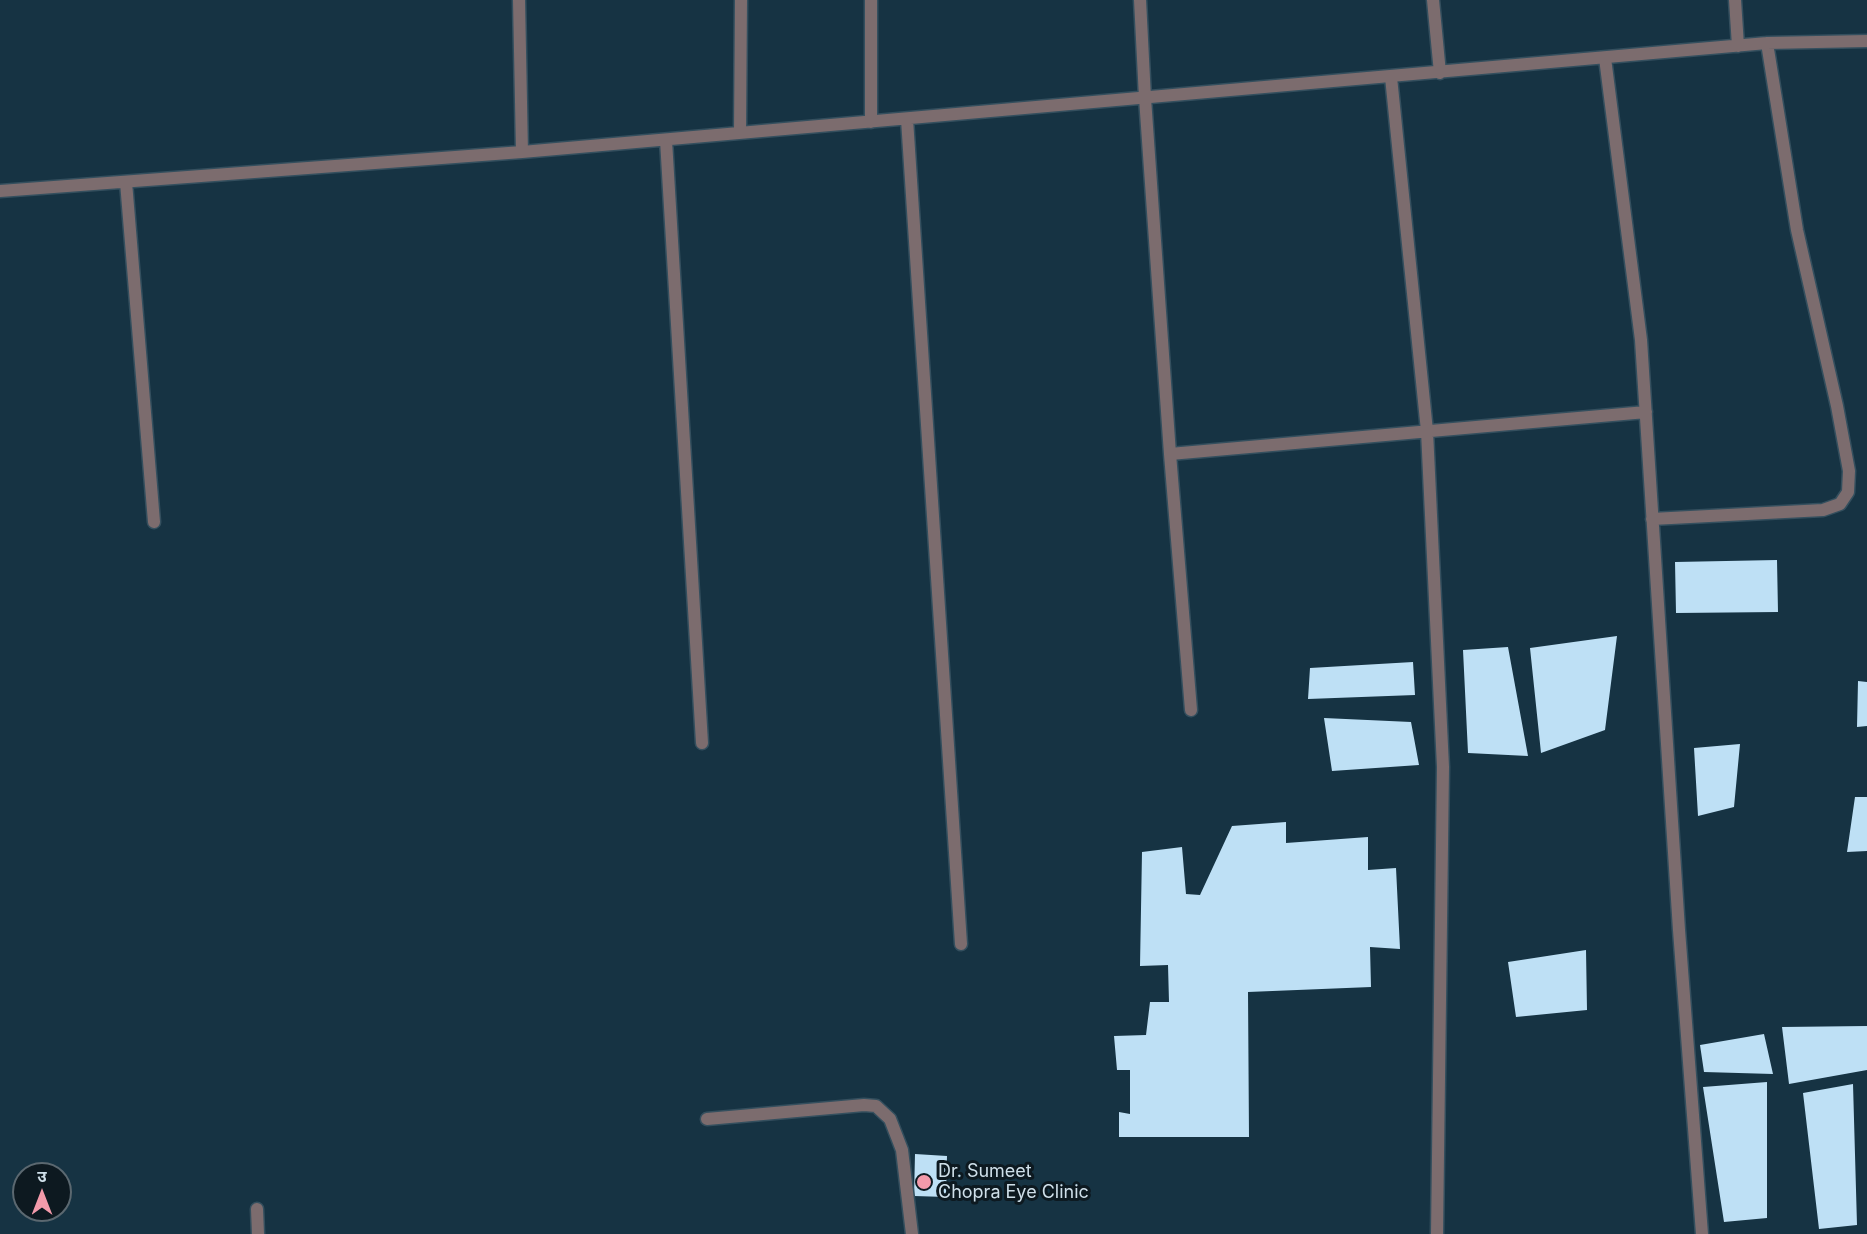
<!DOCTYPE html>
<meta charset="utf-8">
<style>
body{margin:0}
#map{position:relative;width:1867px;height:1234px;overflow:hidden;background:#163343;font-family:Inter,"Noto Sans Devanagari",sans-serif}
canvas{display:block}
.north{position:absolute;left:12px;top:1162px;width:60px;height:60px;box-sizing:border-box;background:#0d1920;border:2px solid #5b6870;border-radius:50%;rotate:0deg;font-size:16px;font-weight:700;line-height:24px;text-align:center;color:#cfdfe9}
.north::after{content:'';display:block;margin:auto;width:21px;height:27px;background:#f39aaa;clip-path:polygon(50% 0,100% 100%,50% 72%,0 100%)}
</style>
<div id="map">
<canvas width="1867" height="1234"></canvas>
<div class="north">उ</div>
</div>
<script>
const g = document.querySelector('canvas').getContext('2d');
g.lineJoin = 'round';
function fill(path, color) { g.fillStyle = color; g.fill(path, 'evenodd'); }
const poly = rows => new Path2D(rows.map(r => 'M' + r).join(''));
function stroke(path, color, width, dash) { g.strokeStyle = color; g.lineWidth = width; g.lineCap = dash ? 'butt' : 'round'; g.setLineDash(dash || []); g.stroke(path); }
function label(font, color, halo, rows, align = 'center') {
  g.font = font + ' Inter,sans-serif'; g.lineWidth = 6; g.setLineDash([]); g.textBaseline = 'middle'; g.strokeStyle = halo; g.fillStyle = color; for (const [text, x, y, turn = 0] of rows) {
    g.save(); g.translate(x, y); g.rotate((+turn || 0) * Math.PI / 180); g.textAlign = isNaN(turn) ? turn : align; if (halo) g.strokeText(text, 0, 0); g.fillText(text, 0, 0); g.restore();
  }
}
fill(poly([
 [1777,560,1778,612,1676,613,1675,562],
 [1617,636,1605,730,1541,753,1530,648],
 [1508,647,1528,756,1468,753,1463,650],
 [1413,662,1415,695,1308,699,1310,668],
 [1858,681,1867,682,1867,726,1857,727],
 [1324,718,1411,722,1419,765,1332,771],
 [1740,744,1734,807,1698,816,1694,748],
 [1855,797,1867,797,1867,851,1847,852],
 [1286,822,1286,843,1368,837,1368,870,1396,868,1400,949,1370,947,1371,987,1248,992,1249,1137,1119,1137,1119,1112,1130,1114,1130,1070,1117,1070,1114,1036,1146,1035,1150,1002,1169,1002,1168,965,1140,966,1142,852,1182,847,1186,894,1200,895,1232,826],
 [1586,950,1587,1010,1516,1017,1508,962],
 [1867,1026,1867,1070,1789,1084,1782,1027],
 [1764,1034,1773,1074,1704,1072,1700,1045],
 [1767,1082,1767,1218,1724,1222,1703,1087],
 [1853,1084,1857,1225,1819,1229,1803,1093],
 [915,1154,947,1156,946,1197,914,1196]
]), '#bee0f5');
const minor = poly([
 [519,0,522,152],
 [1140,0,1145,98,1170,454,1191,710],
 [1433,0,1440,73],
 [1735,0,1738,46],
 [1605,58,1641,340,1679,930,1702,1234],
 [1391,77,1427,431,1443,767,1437,1234],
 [907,119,961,944],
 [871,122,871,0],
 [740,133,741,0],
 [666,140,702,743],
 [126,182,154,522],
 [0,191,522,152,1767,43,1867,41],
 [1170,454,1646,412],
 [1652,519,1823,510,1840,504,1848,492,1849,471,1837,406,1797,230,1767,43],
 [707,1119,864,1105,876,1106,890,1119,902,1150,912,1234],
 [257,1209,258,1234]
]);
stroke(minor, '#344f5e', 15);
stroke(minor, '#7c6c6e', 12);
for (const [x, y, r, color] of [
 [924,1182,8,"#f39aaa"]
]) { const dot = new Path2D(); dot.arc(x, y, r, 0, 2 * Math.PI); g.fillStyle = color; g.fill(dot); stroke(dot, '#0d1920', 2); }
label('18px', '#cfdfe9', '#0d1920', [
 ["Dr. Sumeet",938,1172],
 ["Chopra Eye Clinic",938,1193]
], 'left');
</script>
